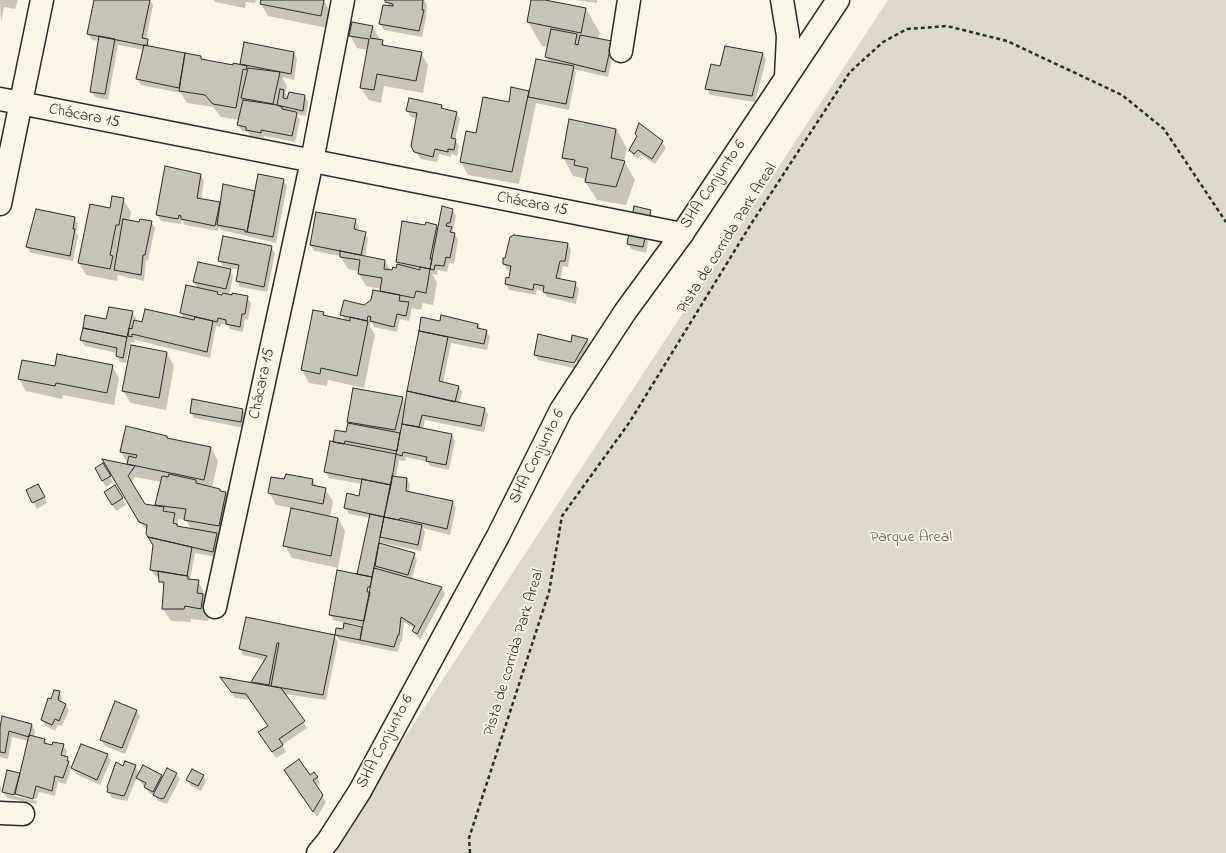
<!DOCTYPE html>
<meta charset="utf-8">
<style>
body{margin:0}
canvas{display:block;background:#fcf5e5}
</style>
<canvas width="1226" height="853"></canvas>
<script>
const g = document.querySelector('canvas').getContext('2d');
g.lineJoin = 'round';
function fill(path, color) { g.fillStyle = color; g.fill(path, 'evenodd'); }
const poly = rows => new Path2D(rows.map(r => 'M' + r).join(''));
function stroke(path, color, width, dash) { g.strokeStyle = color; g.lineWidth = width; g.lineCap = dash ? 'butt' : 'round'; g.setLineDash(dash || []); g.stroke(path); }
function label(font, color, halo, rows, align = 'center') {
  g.font = font + ' "Indie Flower",sans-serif'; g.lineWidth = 3.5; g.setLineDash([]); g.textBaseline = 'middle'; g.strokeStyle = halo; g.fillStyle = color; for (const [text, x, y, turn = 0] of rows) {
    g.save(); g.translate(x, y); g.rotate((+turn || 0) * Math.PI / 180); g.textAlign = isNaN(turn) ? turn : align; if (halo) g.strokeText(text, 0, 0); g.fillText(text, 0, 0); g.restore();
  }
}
fill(poly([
 [888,0,1226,0,1226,853,329,853]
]), '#ded8ca');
fill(poly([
 [0,0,18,0,15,9,4,7,1,22],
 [95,0,150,0,153,5,146,40,151,48,201,57,202,60,234,67,294,53,297,59,294,80,282,77,287,86,285,93,288,98,305,96,308,102,306,116,296,114,300,120,295,142,264,136,264,138,250,136,248,132,242,131,238,125,239,120,221,117,213,107,187,103,181,93,141,85,137,79,144,50,118,45,108,100,95,97,91,91,99,41,92,40,88,34],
 [214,0,256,0,255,3,246,2,245,8,215,2],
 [262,0,324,0,330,12,327,28,268,16,261,4],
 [386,0,424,0,427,5,426,17,422,37,384,30,380,24,389,7],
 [532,0,586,9,600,33,598,40,614,48,608,77,574,69,576,72,569,110,536,103,519,184,468,175,461,162,477,134,510,103,529,92,530,94,549,62,546,57,548,47,542,46,528,22],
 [576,0,597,0,597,3],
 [372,27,385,46,421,53,428,65,423,93,384,86,381,103,369,100,361,88,368,50,357,48,350,35],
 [763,54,766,60,755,102,710,95,707,89,721,67],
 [442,106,444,110,456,113,460,119,455,140,459,146,457,156,451,154,451,157,439,154,437,162,421,159,413,149,417,118,411,117,407,111],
 [616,129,627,148,624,161,635,180,626,205,597,200,583,178,573,176,563,157],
 [638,137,662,142,666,148,655,164,641,155,638,159,634,156,630,150],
 [201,175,204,181,201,200,219,203,221,206,283,180,287,186,276,243,221,230,219,227,218,231,185,225,182,220,181,224,161,221,157,215],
 [123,199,131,212,129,221,140,223,151,222,155,228,148,261,146,260,144,281,118,275,117,281,86,275,79,263],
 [453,210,456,216,453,229,452,229,458,240,454,264,449,263,447,272,438,270,437,275,432,274,437,282,433,305,423,303,421,310,412,308,409,321,400,319,397,332,374,327,371,321,370,327,375,334,364,388,328,380,327,386,309,383,302,370,323,313,325,316,345,321,342,315,364,306,382,293,381,289,366,286,359,274,359,271,348,269,340,256,314,251,311,245,355,220,359,226,358,231,365,233,368,239,365,257,385,261,391,271,397,269,399,266,397,262,426,226,437,226,439,230],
 [650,211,653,217,646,253,631,249,628,243],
 [74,218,78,224,76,233,78,236,73,261,31,253,27,247],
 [535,238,568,244,571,250,568,267,563,266,560,280,575,283,579,289,576,304,547,297,543,291,537,290,536,295,509,290,506,284,510,279,511,271,507,270,504,264],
 [271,247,275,253,267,292,240,287,237,281,239,270,223,266,219,260],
 [230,270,233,276,229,296,247,297,251,303,248,320,245,319,243,332,230,329,228,325,221,324,220,327,216,326,210,358,135,340,135,342,130,343,126,363,120,362,117,356,117,353,85,346,81,340,107,320,132,312,136,318,135,321,143,323,184,319,181,313,198,289,194,282],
 [217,292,223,294,223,296,219,295],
 [422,318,440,322,478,324,481,330,486,331,490,337,487,350,451,343,443,383,458,386,462,392,459,404,485,409,488,415,484,432,425,420,423,429,452,435,455,441,449,470,430,466,428,462,406,457,405,461,399,460,396,477,407,479,410,485,409,492,453,502,456,508,450,535,423,528,425,532,421,551,383,543,383,546,414,554,417,560,412,579,442,588,445,594,420,640,413,631,414,628,404,622,402,641,401,641,397,652,339,640,336,634,344,630,345,623,333,620,330,614,358,576,370,518,349,514,345,508,360,497,362,484,329,478,326,472,334,443,347,433,350,425,348,422,402,398,406,404],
 [367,586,371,586,370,593,366,592],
 [348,623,364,626,363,628,348,625],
 [573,336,587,340,591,346,577,369,538,360,535,354,572,343],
 [538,354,579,363,578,365,538,356],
 [132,346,167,353,174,366,166,410,131,403,123,391],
 [112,366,119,378,114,405,63,395,62,399,26,391,19,379,55,367],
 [243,410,246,416,244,428,194,418,191,412],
 [167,437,168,440,211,448,218,461,212,488,226,493,233,505,226,538,218,536,220,539,216,557,195,553,190,580,198,581,205,594,205,599,210,607,208,621,191,619,191,622,171,621,163,609,165,590,159,577,155,576,151,570,154,546,148,529,144,528,104,460,129,466,121,452],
 [135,477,161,482,156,504,157,507,145,504,131,483],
 [178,519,186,520,191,529,178,527],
 [103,465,113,482,106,487,96,469],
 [313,480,317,487,325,489,333,501,330,517,338,518,345,531,338,568,292,558,285,546,292,508,276,505,269,492,285,481],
 [115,486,126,505,116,511,105,492],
 [28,491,42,492,47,503,37,509],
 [247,618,334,636,338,642,326,700,284,694,307,728,282,745,286,752,276,758,263,738,269,726,251,700,235,698,225,683,251,683,265,660,243,655,240,649],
 [59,692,62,698,61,703,65,704,69,710,62,726,58,725,55,731,46,726,42,720,52,700],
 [136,710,140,716,125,754,105,746,101,740],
 [32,725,35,731,34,737,45,740,48,745,63,745,67,751,65,757,67,758,71,768,66,784,58,782,55,796,39,792,37,799,6,792,6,794,37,801,36,804,7,798,3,792,8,772,21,775,29,741,12,737,8,759,0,757,0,729],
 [107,754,111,760,100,785,76,774,72,768],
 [135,766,140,774,161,776,163,779,176,773,180,779,167,804,158,801,155,796,149,793,137,777,127,801,112,798,108,792,124,767],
 [203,775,206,781,201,791,191,786,187,780],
 [289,776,317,777,320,783,316,786,326,802,317,817],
 [0,785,1,788,0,799]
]), '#0003');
const building = poly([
 [94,0,150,0,142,38,148,39,147,46,87,34,94,0],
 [261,0,324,0,321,16,260,4,261,0],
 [385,0,423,0,422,10,424,10,419,31,379,24,383,5,393,6,393,4,385,2,385,0],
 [531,0,545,0,586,8,581,33,527,22,531,0],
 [352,22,373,26,370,38,383,40,382,45,422,52,416,81,377,74,374,90,360,88,369,39,349,36,352,22],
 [551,29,577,34,575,44,578,45,580,35,612,41,605,72,545,57,551,29],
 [99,36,115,39,105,94,90,92,99,36],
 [244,42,294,52,291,74,240,64,244,42],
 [144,45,185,53,179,88,136,79,144,45],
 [725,46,763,53,752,96,705,89,711,64,720,66,725,46],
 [185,53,201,56,201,59,233,65,233,63,247,66,246,70,243,69,236,108,213,104,205,95,179,91,185,53],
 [536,59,574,66,566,104,528,97,536,59],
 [248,68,280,72,273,104,241,98,248,68],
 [511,87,529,91,512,172,460,162,466,131,476,133,483,97,509,102,511,87],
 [280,89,284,90,283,98,287,99,289,92,305,95,303,111,277,105,280,89],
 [409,98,442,105,441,108,457,112,451,138,456,139,454,150,448,149,448,152,435,149,433,157,414,152,411,146,417,113,406,111,409,98],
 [243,100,277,105,282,107,282,109,296,112,297,113,292,136,261,130,261,133,246,130,246,127,237,125,243,100],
 [569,119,616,129,611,158,625,161,616,187,585,182,588,168,574,165,575,160,562,158,569,119],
 [639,123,663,141,652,159,638,150,634,154,629,150,637,136,635,134,639,123],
 [165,166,201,174,197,198,220,202,215,226,181,219,181,216,179,215,178,219,156,215,165,166],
 [258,174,284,179,273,237,247,232,258,174],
 [223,184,255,191,247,232,245,232,245,230,217,225,223,184],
 [112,196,124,198,119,225,116,225,110,255,113,256,110,269,78,263,90,204,110,208,112,196],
 [442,206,453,209,450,223,447,223,446,226,452,227,450,232,455,233,450,258,446,257,444,266,435,265,434,270,430,269,442,206],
 [634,206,651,210,643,247,627,244,634,206],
 [36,209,75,217,73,229,75,229,70,256,26,247,36,209],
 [316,212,356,219,354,229,366,232,361,255,310,245,316,212],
 [123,219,139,222,140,219,152,221,145,255,143,255,141,275,114,270,123,219],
 [402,221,425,225,426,222,437,225,430,259,432,259,430,269,396,262,402,221],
 [514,235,568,243,565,261,560,261,556,278,576,282,573,298,543,292,544,286,534,284,533,290,505,284,506,277,509,278,511,266,503,264,503,258,505,258,510,237,514,235],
 [223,236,272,246,264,287,236,281,239,265,218,261,223,236],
 [340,251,385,260,384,269,392,270,393,267,396,268,397,264,420,270,420,267,430,269,426,293,416,291,414,298,380,291,382,278,358,274,360,260,340,257,340,251],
 [198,262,231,269,226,289,193,282,198,262],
 [186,285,218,292,217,294,222,295,223,293,232,295,232,293,248,296,245,314,242,314,240,327,226,324,226,320,218,318,217,322,180,313,186,285],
 [373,290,400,295,399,301,409,302,406,316,397,314,394,327,370,321,371,317,368,316,367,321,340,315,344,300,364,305,371,300,373,290],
 [109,307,133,311,127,337,83,328,85,315,106,319,109,307],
 [145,309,194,320,195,317,213,321,207,352,132,334,132,337,128,336,129,328,132,329,134,320,142,322,145,309],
 [313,310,324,312,323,315,350,321,350,317,368,321,357,376,321,368,320,374,301,370,313,310],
 [441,315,478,324,477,328,487,330,484,344,419,331,421,317,440,321,441,315],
 [83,328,127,337,123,358,116,356,117,348,80,340,83,328],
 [419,331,448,337,439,381,459,386,455,402,407,391,419,331],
 [538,334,571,342,572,335,588,339,574,363,534,355,538,334],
 [131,345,167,352,159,398,122,391,131,345],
 [57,354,113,365,107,393,56,383,55,386,18,379,22,360,55,366,57,354],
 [353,388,403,397,395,430,347,422,353,388],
 [407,391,485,408,481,426,422,415,419,427,402,424,407,391],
 [192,399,243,409,241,422,190,413,192,399],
 [348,423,400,433,397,451,345,441,344,444,333,442,335,430,346,432,348,423],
 [402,424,452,434,446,465,426,461,427,457,403,452,402,456,396,454,402,424],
 [126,426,167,436,167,438,211,447,204,480,127,464,129,456,136,458,137,455,120,452,126,426],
 [330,441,396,454,391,485,324,472,330,441],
 [102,459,135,466,128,476,145,504,164,507,163,511,175,513,173,523,177,524,177,526,217,533,213,552,148,537,146,534,147,525,139,522,102,459],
 [103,463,111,476,102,481,95,468,103,463],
 [169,474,196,480,196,483,220,489,220,491,226,492,219,526,184,520,186,509,155,505,162,476,168,477,169,474],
 [286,474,313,479,312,485,326,488,323,504,268,493,271,477,284,479,286,474],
 [392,476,407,478,406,491,453,501,447,529,400,518,399,520,384,517,392,476],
 [362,479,391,485,384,517,344,508,347,493,359,496,362,479],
 [38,484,45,497,32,503,26,490,38,484],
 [115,485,123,498,112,505,104,492,115,485],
 [291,508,338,518,331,556,283,546,291,508],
 [370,514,384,517,372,577,357,574,370,514],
 [384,517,422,525,418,545,380,537,384,517],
 [148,537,192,547,187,576,150,570,153,545,148,537],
 [379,543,415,553,408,575,375,566,379,543],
 [374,568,442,587,417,634,412,631,415,626,401,617,399,635,398,635,394,647,360,640,374,568],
 [337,570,372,577,370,587,368,587,367,592,370,592,364,621,329,615,337,570],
 [158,571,188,576,188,579,199,580,197,593,203,594,201,609,185,606,184,609,162,609,164,582,159,582,158,571],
 [246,617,335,635,323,695,271,686,279,643,277,643,269,685,251,682,267,656,239,649,246,617],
 [344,623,362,627,360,640,335,635,336,628,343,629,344,623],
 [220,677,281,688,305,721,279,739,283,745,272,752,258,732,268,726,246,694,231,692,220,677],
 [54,690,60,691,58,700,66,704,59,721,55,719,52,725,41,720,48,698,51,699,54,690],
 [115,701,137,710,122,748,100,740,115,701],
 [2,716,32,724,29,737,9,731,5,753,0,752,0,728,2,716],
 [29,735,45,739,44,743,52,745,53,742,64,744,61,755,68,757,67,761,69,761,63,778,55,776,52,791,36,786,33,799,15,794,29,735],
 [81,744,108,754,97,780,71,768,81,744],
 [299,759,310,775,314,772,318,777,313,780,323,795,313,812,284,770,299,759],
 [125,761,136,765,126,792,124,796,107,792,108,789,107,787,116,762,123,766,125,761],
 [143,765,162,775,153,792,144,787,146,783,136,778,143,765],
 [167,768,177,773,164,798,161,799,153,795,167,768],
 [192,769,204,775,198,786,186,780,192,769],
 [7,770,20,773,14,795,2,792,7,770]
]);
fill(building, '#c8c3b7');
stroke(building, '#2b2b2b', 1);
const street = poly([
 [621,51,629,0],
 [0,99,682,234],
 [0,204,42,0],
 [215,607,312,161,343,0],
 [0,813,23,814]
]);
const secondary = poly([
 [782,0,788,36,786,77],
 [318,853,328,841,360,791,498,536,561,410,625,312,682,234,838,0]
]);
stroke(street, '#2b2b2b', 25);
stroke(secondary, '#2b2b2b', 25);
stroke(poly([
 [470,853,469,838,549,592,562,516,629,423,751,224,850,72,883,42,907,29,947,26,1007,41,1122,95,1164,129,1226,222]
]), '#2b2b2b', 2.5, [4, 3]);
stroke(street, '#fcf5e5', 22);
stroke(secondary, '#fcf5e5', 22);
label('16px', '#2b2b2b', '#fcf5e5', [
 ["Chácara 15",84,117,11],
 ["SHA Conjunto 6",714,185,-56],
 ["Chácara 15",532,205,11],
 ["Pista de corrida Park Areal",728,239,-58],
 ["Chácara 15",263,384,-78],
 ["SHA Conjunto 6",538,457,-63],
 ["Pista de corrida Park Areal",515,653,-73],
 ["SHA Conjunto 6",386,742,-62]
]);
label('16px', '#585653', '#fcf5e5', [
 ["Parque Areal",911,538]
]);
</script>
